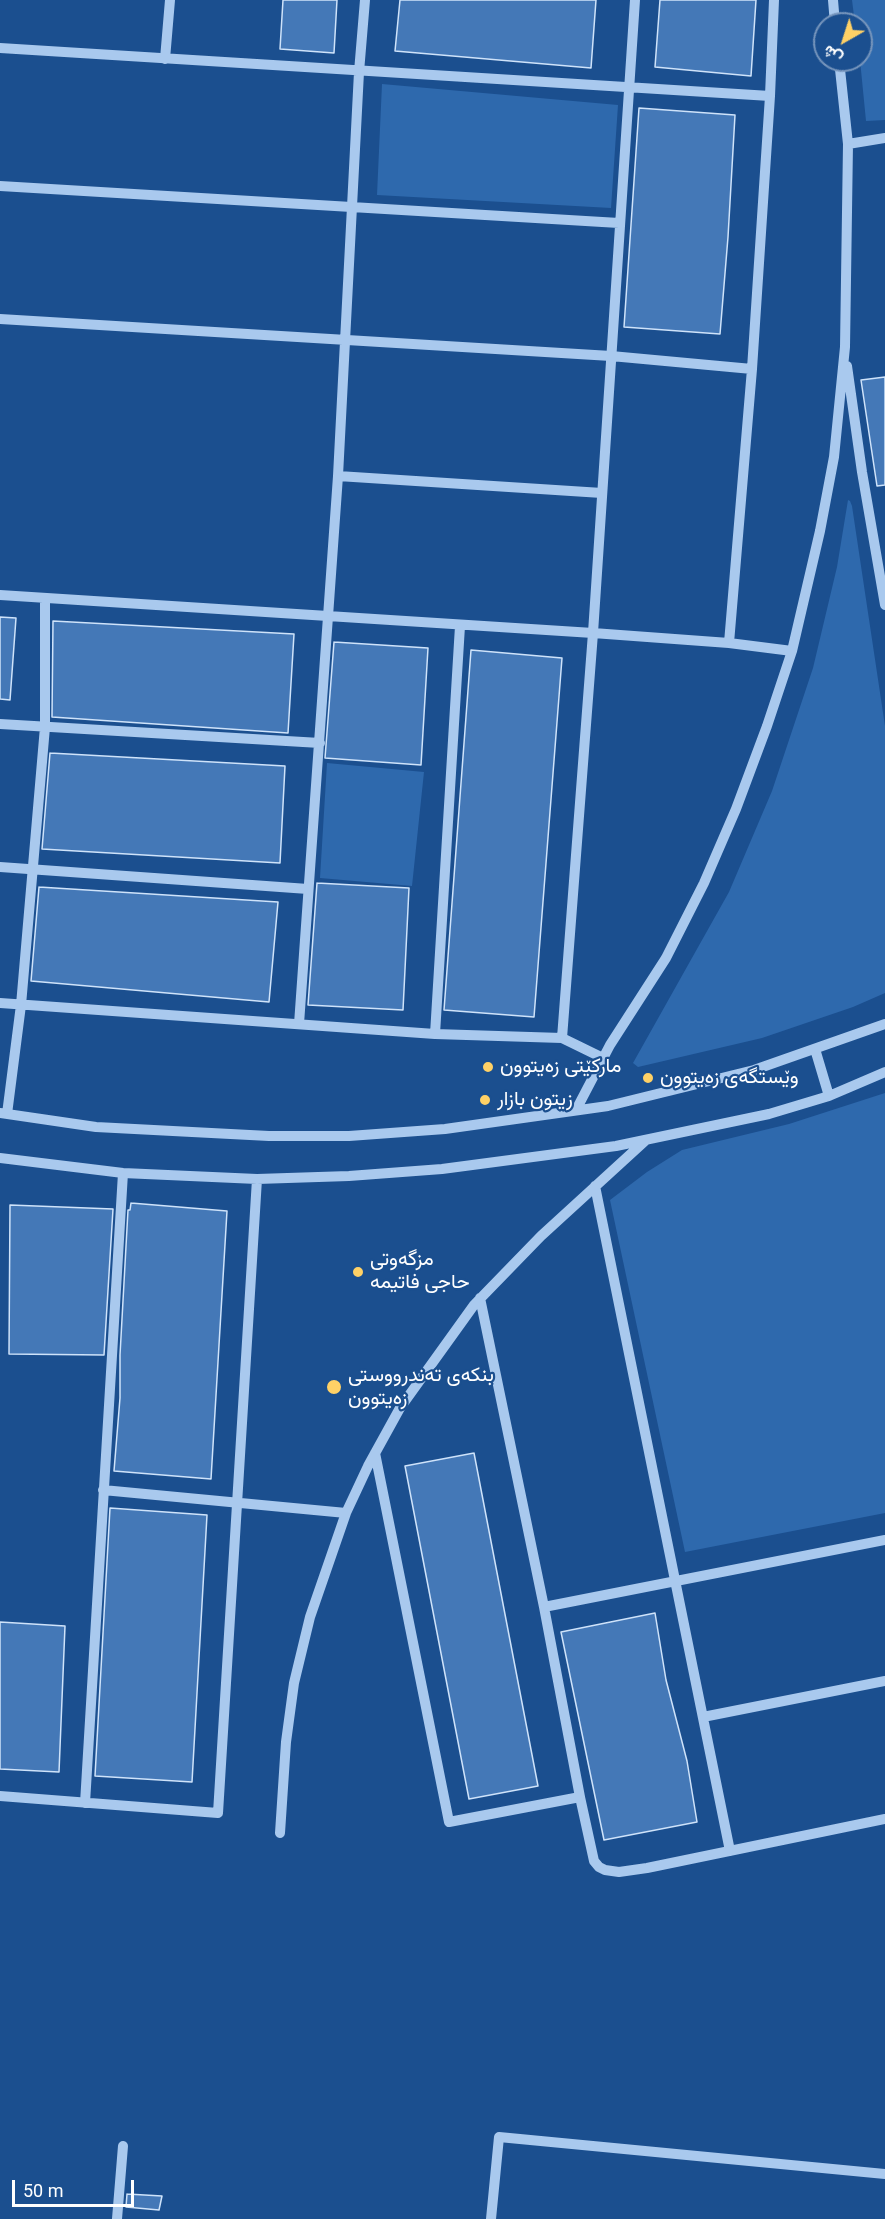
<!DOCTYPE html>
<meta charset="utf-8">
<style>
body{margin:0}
#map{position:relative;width:885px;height:2219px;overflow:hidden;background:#1b4f8f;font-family:Roboto,Vazirmatn,sans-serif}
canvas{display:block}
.north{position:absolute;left:813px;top:12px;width:60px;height:60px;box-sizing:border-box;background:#1b4f8f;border:2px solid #7695bc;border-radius:50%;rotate:219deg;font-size:16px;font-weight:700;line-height:24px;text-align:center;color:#fff}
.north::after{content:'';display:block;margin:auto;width:21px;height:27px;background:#ffd166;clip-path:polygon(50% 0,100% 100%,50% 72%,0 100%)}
.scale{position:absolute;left:12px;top:2180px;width:122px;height:27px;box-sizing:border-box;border:3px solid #fff;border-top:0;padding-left:8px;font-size:18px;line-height:21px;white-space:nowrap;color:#fff;-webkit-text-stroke:4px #1b4f8f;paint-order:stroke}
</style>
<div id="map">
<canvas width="885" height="2219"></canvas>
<div class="north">ش</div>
<div class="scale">50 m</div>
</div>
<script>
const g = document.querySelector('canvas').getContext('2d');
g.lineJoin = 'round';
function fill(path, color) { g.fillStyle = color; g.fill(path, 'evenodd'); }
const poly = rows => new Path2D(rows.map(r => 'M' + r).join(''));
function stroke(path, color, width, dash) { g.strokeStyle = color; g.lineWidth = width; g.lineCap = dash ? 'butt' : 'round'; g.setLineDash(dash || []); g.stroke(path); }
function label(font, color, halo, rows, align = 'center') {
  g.font = font + ' Roboto,Vazirmatn,sans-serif'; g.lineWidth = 4.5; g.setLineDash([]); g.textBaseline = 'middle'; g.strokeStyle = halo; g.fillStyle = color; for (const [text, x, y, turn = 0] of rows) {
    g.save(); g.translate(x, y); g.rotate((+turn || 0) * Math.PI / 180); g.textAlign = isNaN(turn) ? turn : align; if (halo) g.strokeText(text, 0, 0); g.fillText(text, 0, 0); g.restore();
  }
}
fill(poly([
 [852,0,885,0,885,120,866,121,860,60,861,24,855,24],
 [382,84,618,105,611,208,377,195],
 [848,500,850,501,852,506,885,726,885,993,853,1007,762,1038,638,1067,633,1063,729,892,772,791,813,668,837,567],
 [327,763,424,772,412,886,320,878],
 [885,1093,885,1513,685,1552,610,1200,647,1172,682,1150,789,1124]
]), '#2e69ad');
const building = poly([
 [283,0,337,0,334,53,280,49,283,0],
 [400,0,596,0,591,68,395,51,400,0],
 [660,0,756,0,751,76,655,67,660,0],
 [639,108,735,115,728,237,720,334,624,327,639,108],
 [885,377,885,485,877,486,861,380,885,377],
 [0,617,16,618,10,700,0,699,0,617],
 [53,621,294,634,288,733,52,717,53,621],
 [334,642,428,648,421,765,325,758,334,642],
 [471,650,562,658,534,1017,444,1010,471,650],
 [50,753,285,766,280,863,42,849,50,753],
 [317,883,409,888,403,1010,308,1005,317,883],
 [39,887,278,902,269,1002,31,981,39,887],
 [131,1203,227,1211,211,1479,114,1471,120,1398,120,1355,128,1210,130,1210,131,1203],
 [10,1205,113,1209,104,1355,9,1354,10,1205],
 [474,1453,538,1786,469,1799,405,1466,474,1453],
 [110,1508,207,1515,192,1782,95,1776,110,1508],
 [655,1613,666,1680,687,1761,697,1822,604,1840,561,1632,655,1613],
 [0,1622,65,1626,59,1772,0,1769,0,1622],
 [127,2194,162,2196,159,2210,126,2207,127,2194]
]);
fill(building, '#4478b7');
stroke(building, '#cfe3fa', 1.5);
stroke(poly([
 [833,0,835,24],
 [0,48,770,96],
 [165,59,170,0],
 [848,144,885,138],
 [0,186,619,223],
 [0,319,611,356,752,369],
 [847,366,862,472,885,605],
 [338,476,602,493],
 [0,595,593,633,729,643,792,651],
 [729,643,752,369,770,96,774,0],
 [0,724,320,743],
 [0,867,308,889],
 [0,1003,435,1034,562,1038,603,1058],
 [299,1024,338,476,359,72,365,0],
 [435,1034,460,626],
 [562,1038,593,633,635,0],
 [815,1049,829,1096],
 [576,1110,610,1045,666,958,704,883,736,809,767,726,792,651,820,531,834,457,845,347,848,144,839,60],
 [0,1113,96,1127,269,1136,349,1136,445,1129,608,1106,754,1070,885,1024],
 [7,1114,21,1005,45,727,45,599],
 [0,1158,123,1173,257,1179,349,1176,442,1169,616,1146,769,1114,829,1096,885,1072],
 [595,1186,730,1851],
 [480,1298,544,1607,580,1797,594,1861,599,1867,605,1870,619,1872,647,1868,885,1819],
 [375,1453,449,1822,580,1797],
 [103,1490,346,1513],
 [544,1607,885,1540],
 [703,1717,885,1681],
 [0,1796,218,1813,257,1179],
 [85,1803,123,1173],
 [280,1833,286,1742,294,1683,310,1617,346,1513,368,1466,400,1408,474,1305,541,1236,646,1140],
 [117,2219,123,2146],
 [491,2219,499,2137,885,2174]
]), '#a9c9ee', 10);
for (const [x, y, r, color] of [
 [488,1067,6,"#ffd166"],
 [648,1078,6,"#ffd166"],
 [485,1100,6,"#ffd166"],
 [358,1272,6,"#ffd166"],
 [334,1387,8,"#ffd166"]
]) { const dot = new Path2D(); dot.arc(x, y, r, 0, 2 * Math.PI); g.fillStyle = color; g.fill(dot); stroke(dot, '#1b4f8f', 2); }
label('20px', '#fff', '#1b4f8f', [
 ["مارکێتی زەیتوون",500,1067],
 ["وێستگەی زەیتوون",660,1078],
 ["زيتون بازار",497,1100],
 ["مزگەوتی",370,1260],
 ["حاجی فاتیمە",370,1283],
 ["بنکەی تەندرووستی",348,1376],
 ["زەیتوون",348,1399]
], 'left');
</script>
